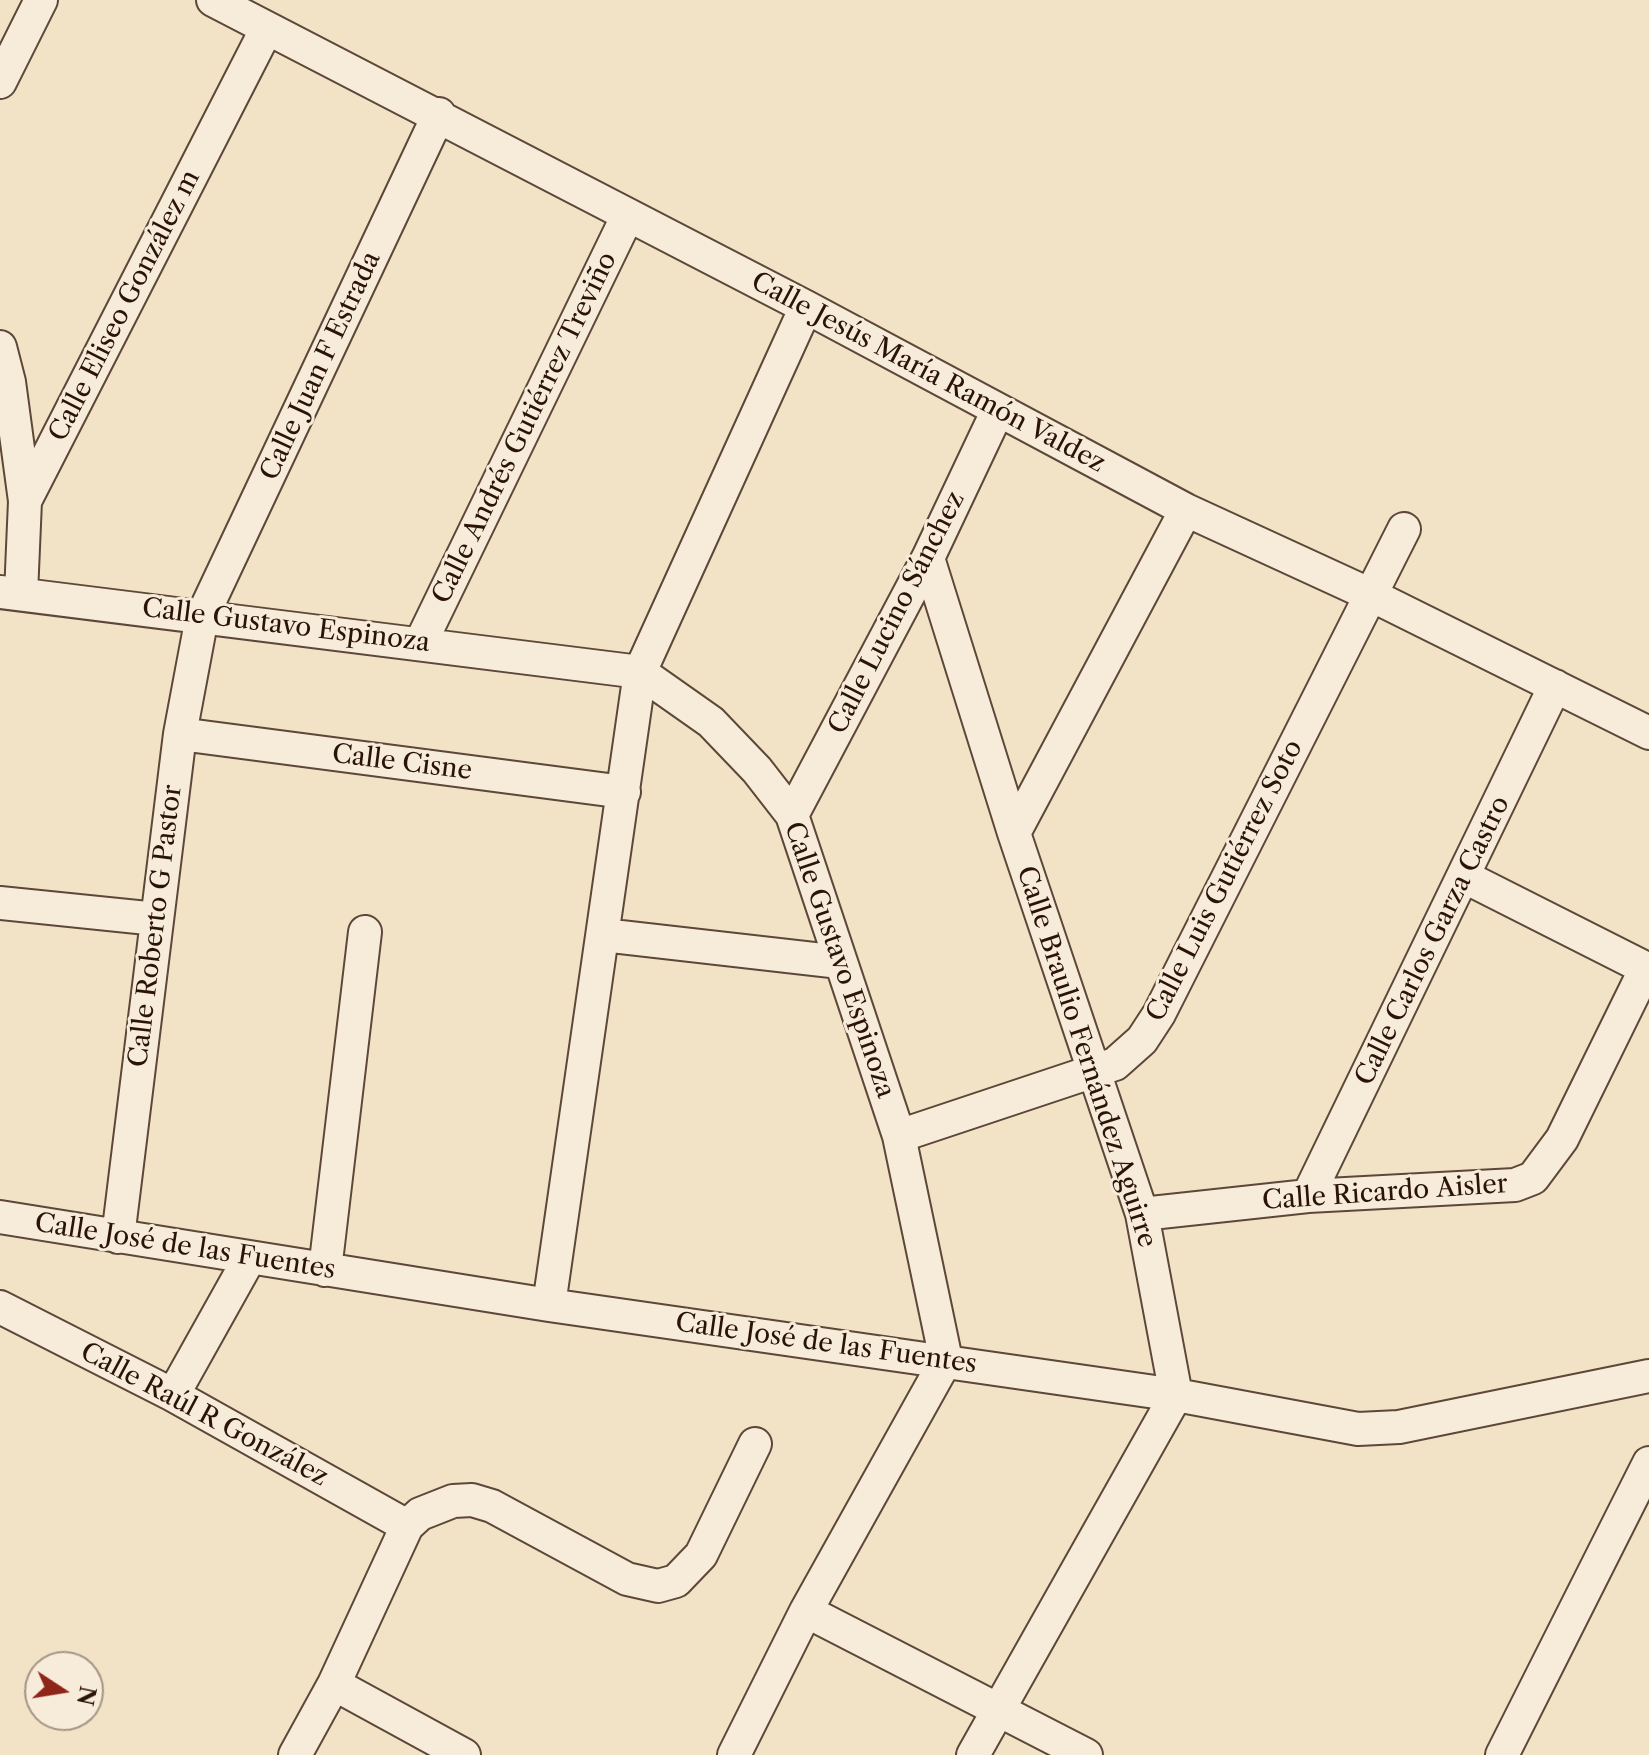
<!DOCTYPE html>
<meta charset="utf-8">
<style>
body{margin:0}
#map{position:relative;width:1649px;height:1755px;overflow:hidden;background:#f2e2c6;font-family:"Libre Caslon Text",serif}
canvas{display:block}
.north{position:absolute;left:24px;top:1651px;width:80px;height:80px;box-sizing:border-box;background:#f7ecda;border:2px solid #a59586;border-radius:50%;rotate:102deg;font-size:22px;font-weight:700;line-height:32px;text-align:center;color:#2a1308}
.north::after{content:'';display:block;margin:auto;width:28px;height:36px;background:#8f2418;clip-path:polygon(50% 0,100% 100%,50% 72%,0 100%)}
</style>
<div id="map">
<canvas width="1649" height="1755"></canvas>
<div class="north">N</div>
</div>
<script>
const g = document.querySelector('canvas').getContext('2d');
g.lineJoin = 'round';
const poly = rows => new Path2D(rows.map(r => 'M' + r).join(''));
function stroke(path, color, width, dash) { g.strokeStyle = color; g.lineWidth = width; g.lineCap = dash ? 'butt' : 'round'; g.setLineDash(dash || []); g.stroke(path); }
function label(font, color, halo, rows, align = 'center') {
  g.font = font + ' "Libre Caslon Text",serif'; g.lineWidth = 6; g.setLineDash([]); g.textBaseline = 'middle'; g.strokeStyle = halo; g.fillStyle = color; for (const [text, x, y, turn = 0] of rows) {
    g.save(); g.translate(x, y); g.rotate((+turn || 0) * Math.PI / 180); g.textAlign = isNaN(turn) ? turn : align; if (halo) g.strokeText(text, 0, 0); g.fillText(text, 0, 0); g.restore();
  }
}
const minor = poly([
 [213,0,806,307,1186,510,1371,595,1649,733],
 [0,82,41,0],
 [0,347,9,382,25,501],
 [928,558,1014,833,1142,1214,1176,1395,973,1755],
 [0,592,640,672,711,722,757,770,792,815,899,1136,946,1360,806,1611,734,1755],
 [21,594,25,501,267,28],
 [421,642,628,215],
 [180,734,624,792],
 [792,815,928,558,998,410],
 [1014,833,1186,510],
 [1465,877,1649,970],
 [0,903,157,919],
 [603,935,840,962],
 [899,1136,1115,1064,1142,1040,1159,1014,1404,529],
 [1308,1196,1555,686],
 [1142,1214,1308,1196,1515,1185,1533,1178,1562,1139,1646,968],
 [0,1217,549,1305,1176,1395,1358,1429,1399,1427,1649,1376],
 [118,1237,180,734,202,617,439,114],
 [325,1270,365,932],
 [549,1305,640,672,806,307],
 [0,1307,173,1395,407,1526],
 [173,1395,249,1259],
 [806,1611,1086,1755],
 [334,1684,464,1755],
 [295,1755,334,1684,407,1526,420,1514,453,1501,472,1500,492,1506,627,1579,658,1586,676,1581,701,1555,755,1444],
 [1502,1755,1649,1463]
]);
stroke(minor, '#5c4738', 36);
stroke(minor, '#f7ecda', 32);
label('26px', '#2a1308', '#f7ecda', [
 ["Calle Eliseo González m",125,306,-63],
 ["Calle Juan F Estrada",321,366,-65],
 ["Calle Jesús María Ramón Valdez",928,373,28],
 ["Calle Andrés Gutiérrez Treviño",525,428,-64],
 ["Calle Lucino Sánchez",897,613,-63],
 ["Calle Gustavo Espinoza",286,626,7],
 ["Calle Cisne",402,763,7],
 ["Calle Luis Gutiérrez Soto",1225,881,-63],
 ["Calle Roberto G Pastor",156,926,-83],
 ["Calle Carlos Garza Castro",1433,941,-64],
 ["Calle Gustavo Espinoza",839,960,71],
 ["Calle Braulio Fernández Aguirre",1086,1057,72],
 ["Calle Ricardo Aisler",1385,1193,-4],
 ["Calle José de las Fuentes",185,1247,9],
 ["Calle José de las Fuentes",826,1344,8],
 ["Calle Raúl R González",204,1415,28]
]);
</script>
